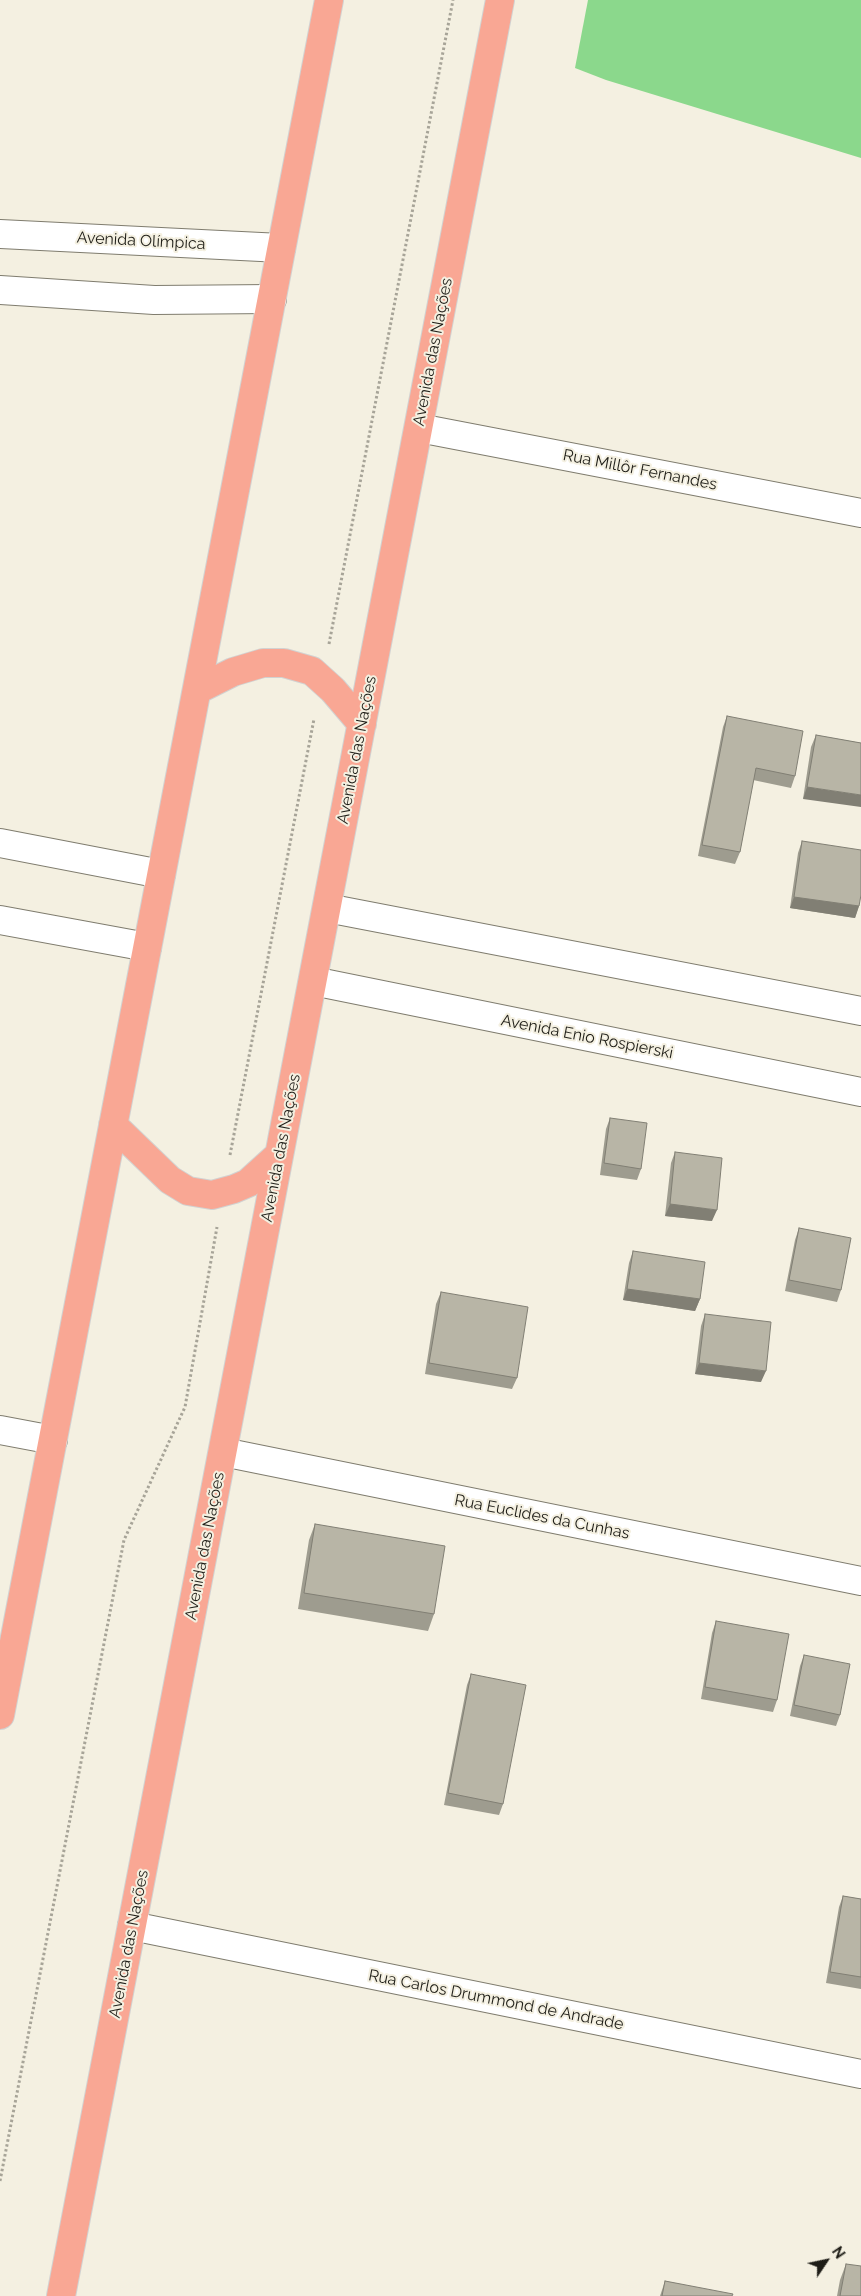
<!DOCTYPE html>
<meta charset="utf-8">
<style>
body{margin:0}
#map{position:relative;width:861px;height:2296px;overflow:hidden;background:#f4f0e1;font-family:Raleway,sans-serif}
canvas{display:block}
.north{position:absolute;left:801px;top:2236px;width:50px;height:50px;-webkit-text-stroke:4px #f4f0e1;paint-order:stroke;rotate:56deg;font-size:14px;font-weight:700;line-height:20px;text-align:center;color:#1e1d17}
.north::after{content:'';display:block;margin:auto;width:18px;height:22px;background:#1e1d17;clip-path:polygon(50% 0,100% 100%,50% 72%,0 100%)}
</style>
<div id="map">
<canvas width="861" height="2296"></canvas>
<div class="north">N</div>
</div>
<script>
const g = document.querySelector('canvas').getContext('2d');
g.lineJoin = 'round';
function fill(path, color) { g.fillStyle = color; g.fill(path, 'evenodd'); }
const poly = rows => new Path2D(rows.map(r => 'M' + r).join(''));
function stroke(path, color, width, dash) { g.strokeStyle = color; g.lineWidth = width; g.lineCap = dash ? 'butt' : 'round'; g.setLineDash(dash || []); g.stroke(path); }
function label(font, color, halo, rows, align = 'center') {
  g.font = font + ' Raleway,sans-serif'; g.lineWidth = 4; g.setLineDash([]); g.textBaseline = 'middle'; g.strokeStyle = halo; g.fillStyle = color; for (const [text, x, y, turn = 0] of rows) {
    g.save(); g.translate(x, y); g.rotate((+turn || 0) * Math.PI / 180); g.textAlign = isNaN(turn) ? turn : align; if (halo) g.strokeText(text, 0, 0); g.fillText(text, 0, 0); g.restore();
  }
}
fill(poly([
 [588,0,861,0,861,158,606,80,575,68]
]), '#8bd88c');
const minor = poly([
 [0,234,281,248],
 [0,290,154,300,272,299],
 [419,428,861,513],
 [0,843,161,874],
 [327,908,861,1011],
 [0,920,147,947],
 [313,981,861,1092],
 [0,1430,53,1440],
 [223,1452,861,1581],
 [132,1926,861,2074]
]);
const major = poly([
 [197,690,233,672,263,663,284,663,312,671,333,690,362,724],
 [113,1125,170,1180,188,1191,212,1195,234,1189,248,1183,279,1155],
 [0,1715,329,0],
 [61,2296,500,0]
]);
stroke(minor, '#7f7c6e', 30);
stroke(major, '#d2d2d1', 30);
stroke(poly([
 [329,644,453,0],
 [230,1155,314,719],
 [0,2181,124,1540,185,1407,217,1227]
]), '#a7a498', 3, [2.5, 2.5]);
stroke(minor, '#fff', 28);
stroke(major, '#f9a794', 28);
fill(poly([
 [727,716,795,776,791,788,753,780,740,852,735,864,698,856,723,727],
 [816,735,861,743,803,799,811,747],
 [802,841,859,906,855,918,790,908,798,853],
 [610,1118,641,1169,637,1180,600,1175,606,1129],
 [675,1152,712,1221,665,1216,671,1163],
 [799,1228,841,1290,837,1302,785,1291,795,1240],
 [633,1251,700,1299,695,1311,623,1300,629,1263],
 [441,1292,517,1378,512,1389,425,1374,436,1304],
 [705,1314,761,1382,695,1374,701,1326],
 [315,1524,434,1614,428,1631,298,1609,309,1540],
 [716,1621,777,1700,773,1712,701,1699,712,1633],
 [804,1655,840,1715,836,1726,790,1716,800,1666],
 [471,1674,503,1804,499,1815,444,1805,467,1685],
 [843,1896,861,1899,861,1989,826,1983,839,1907],
 [846,2264,861,2296,837,2296,840,2280],
 [665,2281,732,2296,660,2296]
]), '#9e9c8f');
fill(poly([
 [807,787,861,795,861,807,803,799],
 [794,897,859,906,855,918,790,908],
 [670,1204,717,1210,712,1221,665,1216],
 [627,1289,700,1299,695,1311,623,1300],
 [699,1363,766,1371,761,1382,695,1374]
]), '#817f74');
const building = poly([
 [727,716,803,731,795,776,756,768,740,852,702,845,727,716],
 [816,735,861,743,861,795,807,787,816,735],
 [802,841,861,850,861,895,859,906,794,897,802,841],
 [610,1118,647,1123,641,1169,604,1163,610,1118],
 [675,1152,722,1158,717,1210,670,1204,675,1152],
 [799,1228,851,1238,841,1290,789,1280,799,1228],
 [633,1251,705,1262,700,1299,627,1289,633,1251],
 [441,1292,528,1307,517,1378,429,1363,441,1292],
 [705,1314,771,1322,766,1371,699,1363,705,1314],
 [315,1524,445,1546,434,1614,304,1593,315,1524],
 [716,1621,789,1634,777,1700,705,1687,716,1621],
 [804,1655,850,1664,840,1715,794,1705,804,1655],
 [471,1674,526,1685,503,1804,448,1793,471,1674],
 [843,1896,861,1899,861,1977,830,1972,843,1896],
 [846,2264,861,2266,861,2296,840,2296,846,2264],
 [665,2281,733,2294,732,2296,662,2296,665,2281]
]);
fill(building, '#b8b5a6');
stroke(building, '#817f74', 1);
label('16px', '#1e1d17', '#f4f0e1', [
 ["Avenida Olímpica",141,241,3],
 ["Avenida das Nações",433,352,-79],
 ["Rua Millôr Fernandes",640,470,11],
 ["Avenida das Nações",357,750,-79],
 ["Avenida Enio Rospierski",587,1037,11],
 ["Avenida das Nações",281,1148,-79],
 ["Rua Euclides da Cunhas",542,1517,11],
 ["Avenida das Nações",205,1546,-79],
 ["Avenida das Nações",129,1944,-79],
 ["Rua Carlos Drummond de Andrade",496,2000,11]
]);
</script>
